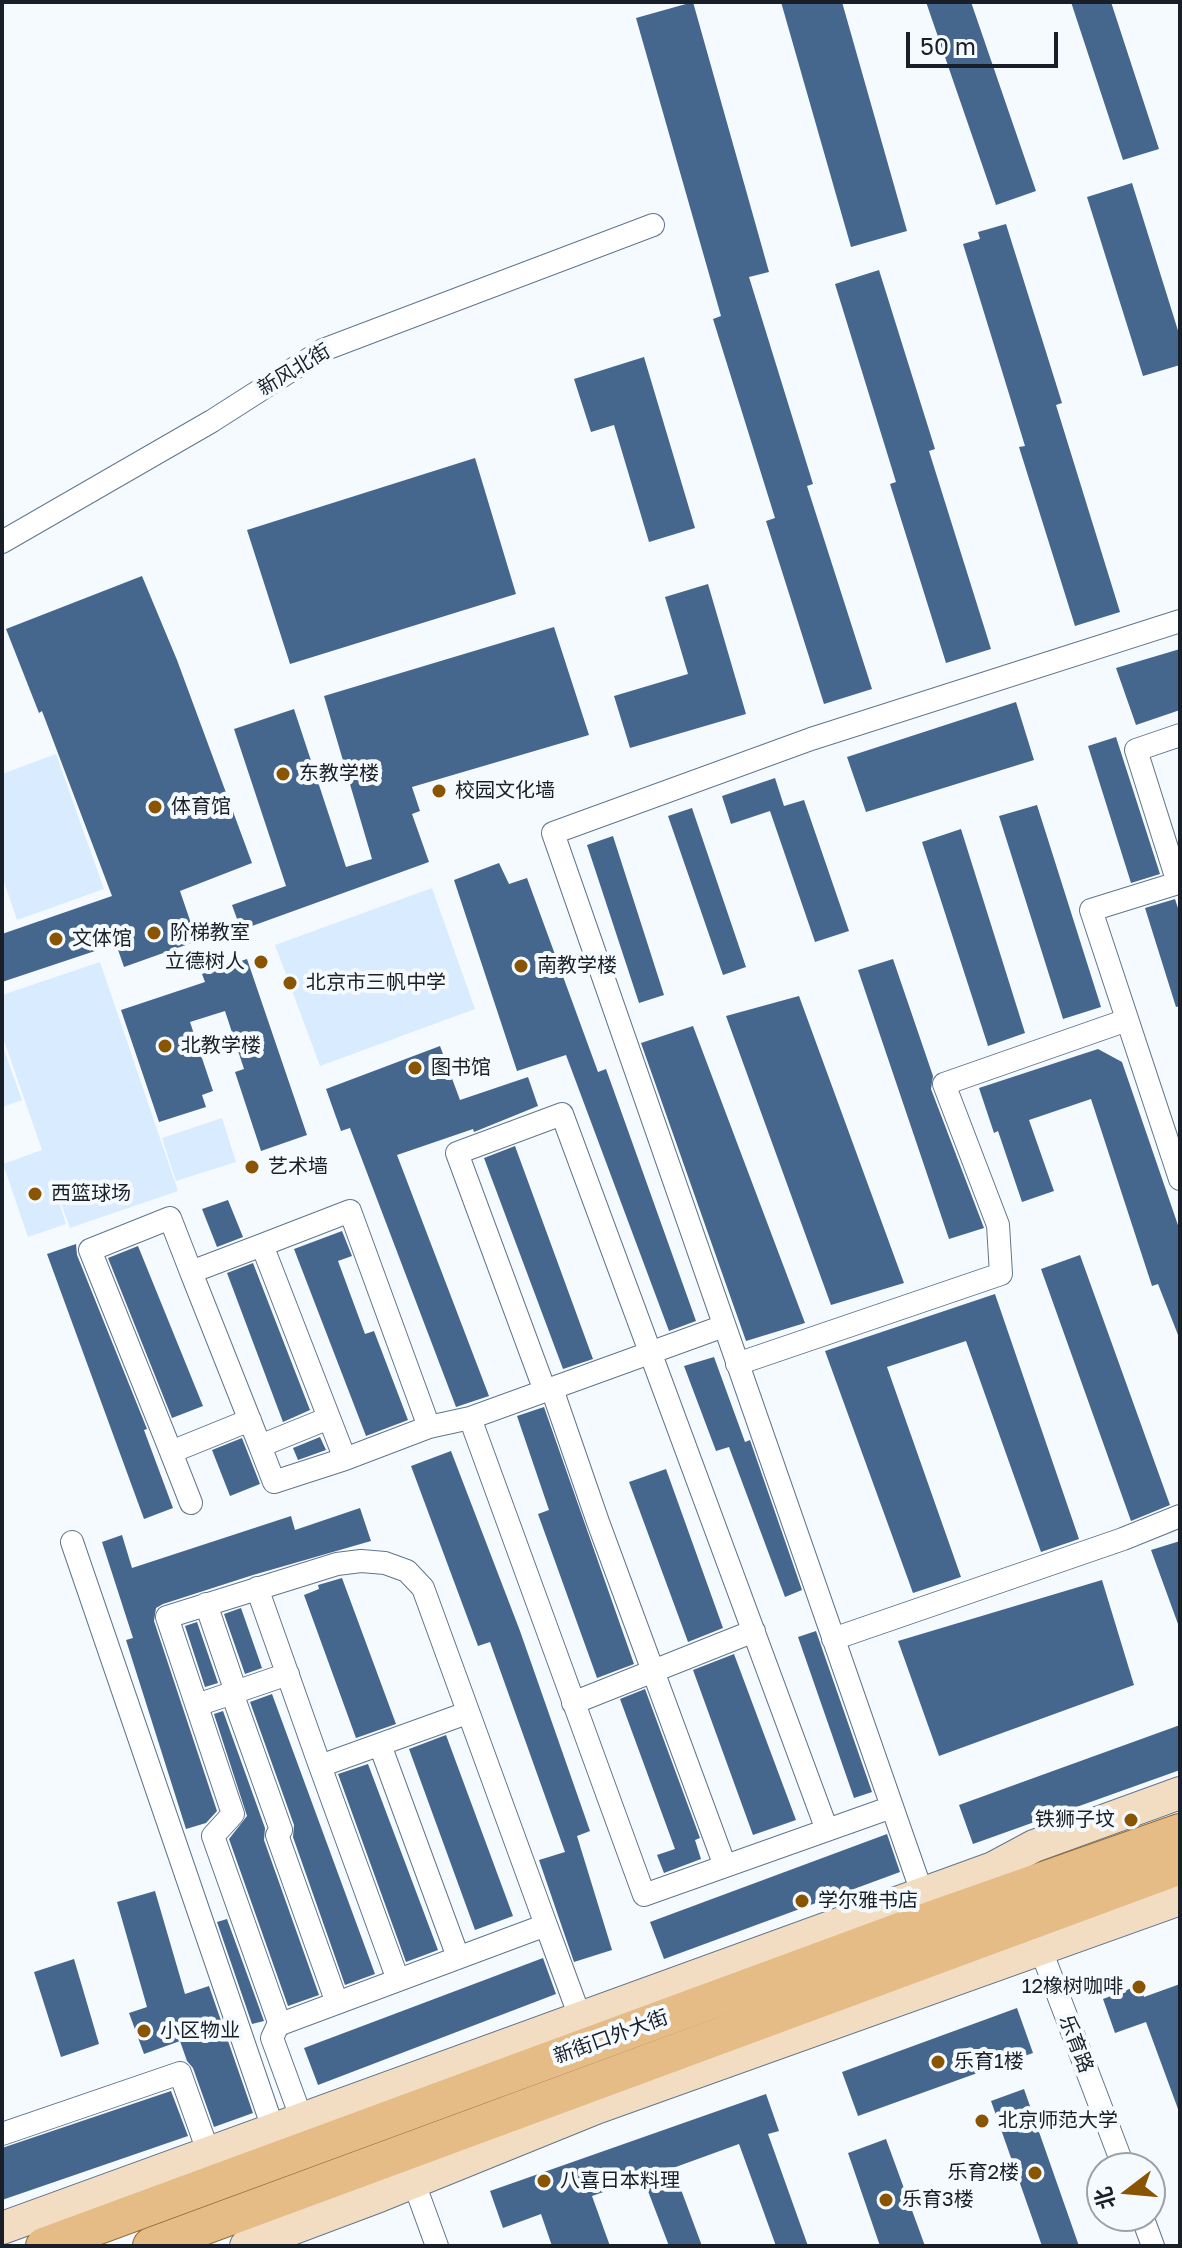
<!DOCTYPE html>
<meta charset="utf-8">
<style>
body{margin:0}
#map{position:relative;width:1182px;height:2248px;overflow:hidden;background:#f5fafe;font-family:"Golos Text","Noto Sans SC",sans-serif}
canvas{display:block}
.frame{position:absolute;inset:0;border:4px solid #181f28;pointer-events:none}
.north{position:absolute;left:1086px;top:2152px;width:80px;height:80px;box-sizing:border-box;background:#f5fafe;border:2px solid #9da2a8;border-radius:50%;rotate:254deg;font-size:22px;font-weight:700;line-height:32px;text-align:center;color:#181f28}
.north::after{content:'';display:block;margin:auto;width:28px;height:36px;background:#8a5503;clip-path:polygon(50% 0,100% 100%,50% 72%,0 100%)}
.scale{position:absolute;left:906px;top:32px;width:152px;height:36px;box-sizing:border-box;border:4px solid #181f28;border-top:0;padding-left:10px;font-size:24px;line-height:28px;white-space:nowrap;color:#181f28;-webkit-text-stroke:6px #f5fafe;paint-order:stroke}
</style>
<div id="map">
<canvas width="1182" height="2248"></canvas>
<div class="frame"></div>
<div class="north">北</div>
<div class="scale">50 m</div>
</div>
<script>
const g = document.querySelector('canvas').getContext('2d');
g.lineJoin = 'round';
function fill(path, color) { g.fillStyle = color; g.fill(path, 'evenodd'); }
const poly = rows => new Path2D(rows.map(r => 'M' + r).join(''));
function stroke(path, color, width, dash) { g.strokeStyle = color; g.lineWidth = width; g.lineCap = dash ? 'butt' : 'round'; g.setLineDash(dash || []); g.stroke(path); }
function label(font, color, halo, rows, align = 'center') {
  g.font = font + ' "Golos Text","Noto Sans SC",sans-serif'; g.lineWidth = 8; g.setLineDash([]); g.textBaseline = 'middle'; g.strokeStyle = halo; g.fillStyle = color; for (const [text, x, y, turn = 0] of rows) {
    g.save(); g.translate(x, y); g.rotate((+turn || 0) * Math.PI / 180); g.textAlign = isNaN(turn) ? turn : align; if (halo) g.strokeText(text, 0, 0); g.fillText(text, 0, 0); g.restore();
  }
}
fill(poly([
 [56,754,104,889,17,920,2,876,2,774],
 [432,888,475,1009,320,1066,275,945],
 [100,962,178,1191,70,1228,49,1171,66,1224,28,1237,3,1164,42,1150,2,1035,2,995],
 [2,1044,22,1100,2,1107],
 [222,1118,236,1162,176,1181,162,1138]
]), '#d9ebff');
fill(poly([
 [693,2,769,272,749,277,813,484,807,486,872,689,824,704,766,521,775,518,713,319,721,316,636,18],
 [781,2,842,2,907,231,851,247],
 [926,2,971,2,1036,191,996,205],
 [1071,2,1111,2,1159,149,1123,160],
 [1132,183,1180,337,1180,365,1143,376,1087,197],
 [1006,224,1062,403,1056,405,1120,612,1075,626,1019,447,1025,446,963,244,980,239,978,232],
 [879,270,935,449,929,451,991,649,946,663,890,484,896,482,835,284],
 [644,357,695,528,649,542,614,425,591,432,574,379],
 [475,458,516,594,290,664,247,530],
 [142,576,177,660,252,863,180,891,197,941,124,967,116,944,2,982,2,934,112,896,42,711,39,713,6,629],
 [708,584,746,714,630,748,614,696,688,674,665,597],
 [554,627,589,735,412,787,420,811,412,814,429,862,241,930,232,905,286,886,234,729,294,709,346,867,372,859,324,696],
 [1180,649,1180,710,1136,725,1116,668],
 [1016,702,1034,760,866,812,847,757],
 [1116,737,1160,874,1131,883,1088,746],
 [775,778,784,806,804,800,849,931,815,942,770,811,731,824,722,796],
 [1037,805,1101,1007,1063,1019,999,816],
 [692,808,746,967,723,975,668,816],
 [961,829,1025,1033,988,1046,922,842],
 [613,836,664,995,639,1003,587,845],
 [499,863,509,884,527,878,598,1072,606,1069,696,1321,669,1331,566,1055,517,1071,454,880],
 [1175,899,1180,914,1180,1006,1176,1007,1145,908],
 [247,959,307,1135,261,1151,235,1072,244,1069,225,1011,190,1022,213,1091,202,1095,206,1107,159,1122,121,1010,205,982,202,974],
 [893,959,933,1076,931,1089,984,1228,949,1239,858,970],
 [799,996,904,1283,831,1305,726,1016],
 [693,1026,805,1323,746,1341,641,1043],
 [440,1046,460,1100,528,1077,538,1106,474,1132,473,1129,397,1155,489,1396,456,1407,350,1128,341,1131,326,1089],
 [1098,1049,1122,1062,1180,1231,1180,1340,1158,1284,1152,1286,1091,1099,1029,1120,1054,1191,1022,1202,998,1131,994,1133,979,1088],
 [515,1146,593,1359,563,1369,484,1158],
 [228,1200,243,1237,217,1247,202,1209],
 [342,1231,352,1256,338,1261,365,1334,374,1331,408,1420,366,1436,294,1249],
 [76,1244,77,1255,147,1429,144,1430,173,1508,144,1519,47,1254],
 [138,1246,203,1406,172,1418,108,1258],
 [1080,1255,1170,1505,1131,1521,1041,1269],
 [253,1263,310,1410,283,1422,227,1273],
 [995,1294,1079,1539,1041,1552,966,1341,887,1367,961,1577,913,1593,825,1351],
 [714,1357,745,1442,750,1440,802,1590,785,1597,729,1447,716,1451,684,1366],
 [544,1407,634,1664,597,1678,538,1514,549,1510,517,1416],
 [320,1437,326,1450,298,1460,293,1448],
 [242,1438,260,1484,230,1496,212,1450],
 [451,1451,520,1631,590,1831,577,1836,612,1950,574,1962,539,1860,565,1852,490,1642,478,1646,411,1466],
 [666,1469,723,1628,688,1642,629,1482],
 [360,1508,371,1541,253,1575,163,1604,156,1608,154,1621,217,1811,206,1823,186,1829,126,1640,133,1638,102,1542,122,1535,132,1568,291,1516,295,1530],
 [1180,1541,1180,1624,1178,1624,1151,1550],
 [342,1578,396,1724,356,1738,304,1595,319,1589,318,1585],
 [1102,1580,1134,1685,939,1756,898,1641],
 [241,1608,262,1668,245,1674,224,1614],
 [197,1622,218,1683,205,1687,185,1626],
 [816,1631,872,1792,854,1798,798,1637],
 [734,1654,796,1820,753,1835,693,1670],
 [645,1689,700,1838,695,1840,701,1859,664,1873,657,1855,675,1849,620,1699],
 [272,1694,375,1974,345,1985,293,1837,294,1825,250,1702],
 [223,1711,265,1828,264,1840,319,1995,288,2006,229,1839,247,1816,214,1714],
 [1180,1725,1180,1770,973,1844,959,1805],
 [446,1735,513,1916,475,1930,409,1749],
 [368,1764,438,1950,406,1962,338,1774],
 [887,1834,900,1872,664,1959,650,1922],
 [155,1891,185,1994,209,1986,253,2113,214,2127,193,2068,187,2061,180,2041,144,2054,129,2013,147,2007,117,1902],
 [227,1919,264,2021,252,2024,217,1922],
 [543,1958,556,1994,318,2085,304,2048],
 [74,1959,99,2044,61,2057,34,1972],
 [1180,1984,1180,2109,1178,2109,1146,2022,1115,2033,1103,1999,1140,1985,1144,1997],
 [1017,2008,1033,2053,858,2116,842,2072],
 [1024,2089,1079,2246,1042,2246,991,2101],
 [171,2091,188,2136,2,2200,2,2148],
 [766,2094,779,2131,768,2134,808,2246,776,2246,739,2144,673,2168,702,2246,669,2246,643,2178,592,2196,610,2246,552,2246,541,2214,503,2228,490,2191],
 [886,2139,925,2246,880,2246,848,2153]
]), '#46678d');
const street = poly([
 [2,542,212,421,323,350,653,225],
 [1180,735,1136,750,1178,883,1091,910,1180,1179],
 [262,1245,191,1272,260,1446,329,1418],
 [191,1272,170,1218,90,1250,171,1452,250,1420],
 [724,1326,470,1418,644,1895,892,1807],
 [737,1364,1001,1274,998,1225,944,1084,1127,1020],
 [552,1389,598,1522,725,1866],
 [545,1391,457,1153,562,1114,827,1830],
 [429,1427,350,1211,262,1245,345,1459,429,1427,470,1418],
 [260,1446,274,1482,345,1459],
 [171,1452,191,1503],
 [72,1542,278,2143],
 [257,1588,320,1766,467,1713],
 [206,1604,236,1692],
 [833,1639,1123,1539,1180,1516],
 [232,1693,281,1830,277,1835,337,2003],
 [573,1703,754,1631],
 [197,1705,288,1674],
 [380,1745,458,1957],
 [320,1766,398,1980],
 [927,1907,553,833,811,739,1180,621],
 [546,1925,584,2028],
 [1036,1937,1124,2168],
 [280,2025,213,1836,233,1814,167,1617,337,1564,361,1561,385,1563,407,1571,423,1588,546,1925,278,2025,272,2038,302,2120],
 [2,2134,180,2073,209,2154],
 [410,2172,437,2246],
 [1142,2216,1153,2246]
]);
const secondary = poly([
 [2,2228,993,1868,1034,1846,1180,1793],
 [246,2246,379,2196,596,2108,1180,1899]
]);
const primary = poly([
 [44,2246,930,1920,1180,1832],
 [151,2246,1180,1866]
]);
stroke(street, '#62758a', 24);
stroke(secondary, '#62758a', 34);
stroke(primary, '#926730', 38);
stroke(street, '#fff', 22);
stroke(secondary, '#f2ddc2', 32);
stroke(primary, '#e5bb86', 36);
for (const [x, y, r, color] of [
 [283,774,8,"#8a5503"],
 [439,791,8,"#8a5503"],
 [155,807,8,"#8a5503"],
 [154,933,8,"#8a5503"],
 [56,939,8,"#8a5503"],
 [261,962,8,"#8a5503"],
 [521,966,8,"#8a5503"],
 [290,983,8,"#8a5503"],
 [165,1046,8,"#8a5503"],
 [415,1068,8,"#8a5503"],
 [252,1167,8,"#8a5503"],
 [35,1194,8,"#8a5503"],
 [1131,1820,8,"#8a5503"],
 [802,1901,8,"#8a5503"],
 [1139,1987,8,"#8a5503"],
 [144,2031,8,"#8a5503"],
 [938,2062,8,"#8a5503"],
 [982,2121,8,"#8a5503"],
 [1035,2173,8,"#8a5503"],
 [544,2181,8,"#8a5503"],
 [886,2200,8,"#8a5503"]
]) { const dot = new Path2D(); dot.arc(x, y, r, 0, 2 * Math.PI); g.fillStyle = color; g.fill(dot); stroke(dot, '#f5fafe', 3); }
label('20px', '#181f28', '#f5fafe', [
 ["新风北街",294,370,-31],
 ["新街口外大街",611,2037,-20],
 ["乐育路",1076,2044,69]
]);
label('20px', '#181f28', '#f5fafe', [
 ["东教学楼",299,774],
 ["校园文化墙",455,791],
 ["体育馆",171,807],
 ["阶梯教室",170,933],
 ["文体馆",72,939],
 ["立德树人",245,962,"right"],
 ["南教学楼",537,966],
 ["北京市三帆中学",306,983],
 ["北教学楼",181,1046],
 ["图书馆",431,1068],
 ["艺术墙",268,1167],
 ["西篮球场",51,1194],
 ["铁狮子坟",1115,1820,"right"],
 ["学尔雅书店",818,1901],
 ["12橡树咖啡",1123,1987,"right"],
 ["小区物业",160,2031],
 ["乐育1楼",954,2062],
 ["北京师范大学",998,2121],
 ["乐育2楼",1019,2173,"right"],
 ["八喜日本料理",560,2181],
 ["乐育3楼",902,2200]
], 'left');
</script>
